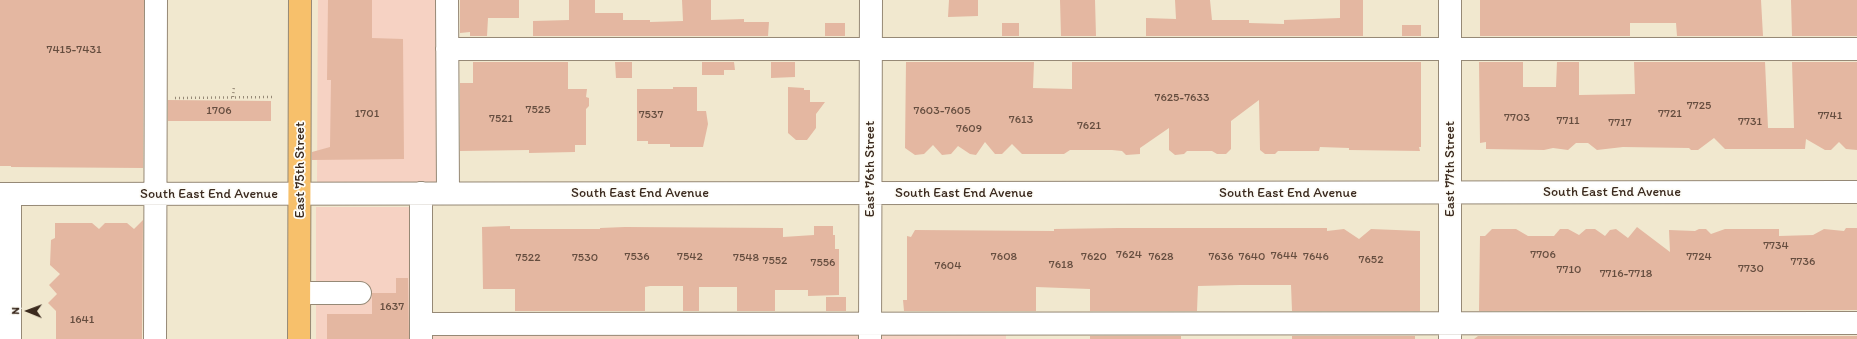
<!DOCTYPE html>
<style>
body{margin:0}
#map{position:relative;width:1857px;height:339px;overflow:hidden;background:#f1e8cf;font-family:Itim,sans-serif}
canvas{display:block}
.north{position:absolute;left:8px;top:291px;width:40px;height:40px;-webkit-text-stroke:3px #fdfcf7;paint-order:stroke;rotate:271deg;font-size:11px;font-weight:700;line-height:16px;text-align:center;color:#3b2a1e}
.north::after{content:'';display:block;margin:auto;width:14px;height:18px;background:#3b2a1e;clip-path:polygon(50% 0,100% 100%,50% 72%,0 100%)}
</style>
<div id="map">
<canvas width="1857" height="339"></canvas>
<div class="north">N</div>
</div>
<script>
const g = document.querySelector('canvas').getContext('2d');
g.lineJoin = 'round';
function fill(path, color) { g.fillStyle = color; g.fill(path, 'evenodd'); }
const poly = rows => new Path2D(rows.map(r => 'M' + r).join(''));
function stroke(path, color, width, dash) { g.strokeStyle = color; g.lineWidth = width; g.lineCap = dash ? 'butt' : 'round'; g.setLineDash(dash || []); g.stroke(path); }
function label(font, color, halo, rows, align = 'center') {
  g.font = font + ' Itim,sans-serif'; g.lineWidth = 3.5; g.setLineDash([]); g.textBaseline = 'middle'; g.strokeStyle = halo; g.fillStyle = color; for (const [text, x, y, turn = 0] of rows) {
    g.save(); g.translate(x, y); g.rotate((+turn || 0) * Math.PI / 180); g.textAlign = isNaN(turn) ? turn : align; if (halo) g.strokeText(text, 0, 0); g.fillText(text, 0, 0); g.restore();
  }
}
fill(poly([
 [318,0,447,0,448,184,317,185],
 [316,207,421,207,421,324,1006,324,1006,339,316,339]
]), '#f6d2c3');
fill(poly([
 [0,0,144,0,143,168,11,167,11,166,0,166],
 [328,0,372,0,372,38,403,39,404,159,312,160,312,152,330,147,331,80,327,80],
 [460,0,519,0,519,18,488,18,487,36,470,36,470,32,460,33],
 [569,0,595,0,595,13,623,13,623,20,650,20,650,22,683,21,682,0,711,0,711,20,744,19,744,22,769,22,768,36,533,36,533,21,569,20],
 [949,0,978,0,978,16,948,17],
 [1060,0,1095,0,1096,36,1061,36],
 [1175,0,1210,0,1212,20,1249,20,1249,23,1284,24,1284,20,1340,18,1340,0,1363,0,1363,36,1146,36,1146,18,1176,19],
 [1480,0,1761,0,1763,36,1677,36,1676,23,1630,23,1630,36,1480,36],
 [1791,0,1857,0,1857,36,1792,36],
 [825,23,845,23,845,36,825,36],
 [1002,23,1019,23,1019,36,1002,36],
 [1402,25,1421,25,1421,36,1402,36],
 [473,62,568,62,568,89,587,89,586,97,589,98,589,106,586,109,586,145,575,145,575,152,529,153,529,150,460,151,460,83,473,83],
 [615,62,632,62,632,78,616,78],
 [702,62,734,62,735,70,724,70,724,75,702,75],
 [771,62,795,62,795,77,771,78],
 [906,62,1034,62,1033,88,1072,89,1072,62,1421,62,1421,147,1419,147,1420,151,1349,150,1349,148,1320,147,1319,151,1278,151,1275,154,1265,154,1260,150,1259,100,1231,121,1231,149,1226,154,1217,154,1212,151,1187,151,1184,154,1175,155,1169,150,1169,128,1140,148,1140,154,1126,155,1122,151,1112,150,1070,150,1064,154,1022,154,1012,144,1002,154,995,154,985,142,976,155,970,154,958,146,951,154,942,155,933,145,924,154,915,155,905,148],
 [1479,62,1523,62,1523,87,1556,87,1557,62,1579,62,1579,95,1635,94,1634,62,1765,62,1768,128,1794,128,1792,62,1857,62,1857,150,1846,149,1839,142,1831,150,1825,150,1806,139,1805,149,1725,149,1714,138,1698,150,1691,150,1689,148,1623,147,1597,150,1588,143,1576,143,1568,150,1553,148,1544,150,1486,149,1486,142,1480,143],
 [673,87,697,87,697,111,706,111,708,124,703,147,670,147,670,144,648,144,648,141,637,141,637,89,673,89],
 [788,87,804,88,804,90,810,90,810,102,825,102,816,114,816,128,807,140,796,140,788,133],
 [168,100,271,101,271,121,168,121],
 [143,220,142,339,56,339,56,311,48,303,57,294,49,285,60,274,50,265,51,240,55,238,55,223,92,223,99,229,105,223,127,223,134,229],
 [510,226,510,229,600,229,600,228,625,227,783,228,783,237,814,235,814,226,833,226,833,235,835,235,835,249,839,249,839,295,808,296,808,290,775,290,775,311,737,311,737,287,699,287,699,311,683,311,683,286,650,286,645,287,645,311,515,311,515,289,483,289,482,227],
 [1637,227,1670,252,1669,230,1695,231,1699,229,1706,229,1711,234,1725,229,1779,229,1779,236,1813,235,1824,229,1844,231,1846,228,1857,228,1857,310,1479,311,1480,236,1485,236,1492,229,1516,229,1528,236,1554,236,1560,229,1568,229,1579,235,1586,229,1595,229,1605,236,1610,230,1616,229,1628,238],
 [1118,228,1327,228,1327,231,1344,229,1359,239,1371,229,1420,231,1420,311,1292,311,1291,285,1240,285,1198,286,1197,311,1090,311,1090,289,1036,287,1036,311,904,311,903,300,907,300,907,236,911,237,915,230,1054,231,1054,229],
 [396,278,408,278,409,339,327,339,327,314,372,314,372,293,396,293],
 [826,297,846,297,846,311,826,311],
 [1090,336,1181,336,1181,339,1090,339],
 [1292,336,1415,336,1415,339,1292,339],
 [1478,336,1857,336,1857,339,1474,339]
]), '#e4b7a1');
const minor = poly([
 [447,0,448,193],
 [447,49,1857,49],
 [0,194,1857,192],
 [300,293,360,293],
 [421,324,1857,323],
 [421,338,421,193],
 [870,338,871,0],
 [1450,338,1450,0],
 [10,339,10,194],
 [155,339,156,0]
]);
const major = poly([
 [299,339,300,0]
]);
stroke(minor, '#968976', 24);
stroke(major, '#968976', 24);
stroke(poly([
 [233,97,234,86],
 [175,98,273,97]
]), '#968976', 2.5, [1, 3]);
stroke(minor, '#fff', 22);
stroke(major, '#f7c06b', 22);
label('12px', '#654d3f', null, [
 ["7415-7431",74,50],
 ["7625-7633",1182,98],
 ["7725",1699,106],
 ["7525",538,110],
 ["1706",219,111],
 ["7603-7605",942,111],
 ["1701",367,114],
 ["7721",1670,114],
 ["7537",651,115],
 ["7741",1830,116],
 ["7703",1517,118],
 ["7521",501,119],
 ["7613",1021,120],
 ["7711",1568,121],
 ["7731",1750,122],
 ["7717",1620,123],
 ["7621",1089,126],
 ["7609",969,129],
 ["7734",1776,246],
 ["7624",1129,255],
 ["7706",1543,255],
 ["7644",1284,256],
 ["7536",637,257],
 ["7542",690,257],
 ["7608",1004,257],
 ["7620",1094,257],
 ["7628",1161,257],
 ["7636",1221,257],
 ["7640",1252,257],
 ["7646",1316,257],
 ["7724",1699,257],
 ["7522",528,258],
 ["7530",585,258],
 ["7548",746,258],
 ["7652",1371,260],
 ["7552",775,261],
 ["7736",1803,262],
 ["7556",823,263],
 ["7618",1061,265],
 ["7604",948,266],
 ["7730",1751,269],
 ["7710",1569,270],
 ["7716-7718",1626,274],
 ["1637",392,307],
 ["1641",82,320]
]);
label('14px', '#3b2a1e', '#fdfcf7', [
 ["East 76th Street",870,169,-90],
 ["East 77th Street",1450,169,-90],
 ["East 75th Street",300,170,-90],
 ["South East End Avenue",1612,192],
 ["South East End Avenue",640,193],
 ["South East End Avenue",964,193],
 ["South East End Avenue",1288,193],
 ["South East End Avenue",209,194]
]);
</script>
